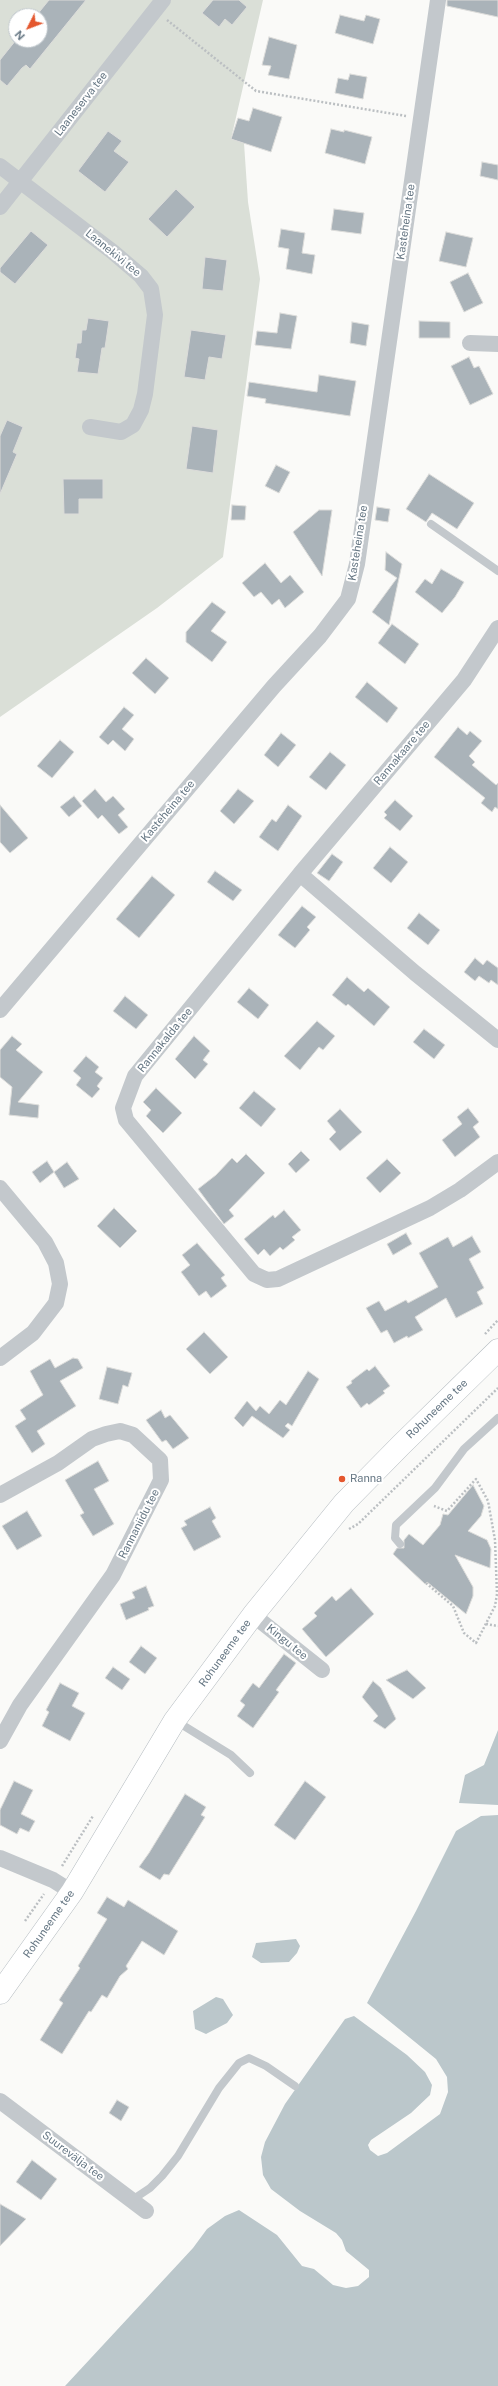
<!DOCTYPE html>
<meta charset="utf-8">
<style>
body{margin:0}
#map{position:relative;width:498px;height:2386px;overflow:hidden;background:#fafaf8;font-family:"Public Sans",sans-serif}
canvas{display:block}
.north{position:absolute;left:8px;top:8px;width:40px;height:40px;box-sizing:border-box;background:#fff;border:1px solid #c1c8cd;border-radius:50%;rotate:228deg;font-size:11px;font-weight:700;line-height:16px;text-align:center;color:#657683}
.north::after{content:'';display:block;margin:auto;width:14px;height:18px;background:#e4572e;clip-path:polygon(50% 0,100% 100%,50% 72%,0 100%)}
</style>
<div id="map">
<canvas width="498" height="2386"></canvas>
<div class="north">N</div>
</div>
<script>
const g = document.querySelector('canvas').getContext('2d');
g.lineJoin = 'round';
function fill(path, color) { g.fillStyle = color; g.fill(path, 'evenodd'); }
const poly = rows => new Path2D(rows.map(r => 'M' + r).join(''));
function stroke(path, color, width, dash) { g.strokeStyle = color; g.lineWidth = width; g.lineCap = dash ? 'butt' : 'round'; g.setLineDash(dash || []); g.stroke(path); }
function label(font, color, halo, rows, align = 'center') {
  g.font = font + ' "Public Sans",sans-serif'; g.lineWidth = 4; g.setLineDash([]); g.textBaseline = 'middle'; g.strokeStyle = halo; g.fillStyle = color; for (const [text, x, y, turn = 0] of rows) {
    g.save(); g.translate(x, y); g.rotate((+turn || 0) * Math.PI / 180); g.textAlign = isNaN(turn) ? turn : align; if (halo) g.strokeText(text, 0, 0); g.fillText(text, 0, 0); g.restore();
  }
}
fill(poly([
 [0,0,263,0,231,139,244,143,248,202,260,279,223,557,157,608,0,717],
 [16,16,40,16,40,40,16,40]
]), '#dadfd7');
fill(poly([
 [498,1730,498,1805,459,1803,465,1775,484,1765],
 [498,1815,498,2386,65,2386,193,2248,207,2229,225,2216,239,2210,277,2235,302,2266,314,2269,333,2285,346,2288,358,2286,369,2277,369,2270,346,2251,342,2240,336,2233,300,2211,271,2189,263,2175,261,2157,265,2142,285,2104,299,2084,345,2019,354,2016,407,2055,425,2072,432,2085,430,2095,411,2113,371,2140,368,2145,370,2150,378,2156,387,2153,440,2114,448,2092,447,2077,436,2059,367,2003,416,1911,456,1831,481,1816],
 [296,1939,300,1946,297,1953,289,1962,261,1963,252,1957,256,1943],
 [216,1997,223,1999,233,2015,227,2023,206,2034,195,2029,193,2011]
]), '#bbc7cb');
const building = poly([
 [49,0,86,0,30,69,26,65,22,68,7,86,0,80,0,60,16,40,40,40,40,16,36,16,49,0],
 [213,0,239,0,247,7,232,25,225,19,219,27,202,13,213,0],
 [447,0,498,0,498,17,447,6,447,0],
 [340,15,364,21,366,15,380,19,373,44,335,33,340,15],
 [269,37,297,45,289,79,268,75,271,66,262,65,269,37],
 [350,74,367,77,363,99,335,93,338,78,348,80,350,74],
 [253,108,282,117,271,152,231,139,238,118,249,121,253,108],
 [331,129,344,132,344,130,372,137,365,164,325,153,331,129],
 [108,131,122,141,114,151,129,162,105,192,78,171,108,131],
 [482,162,498,165,498,180,480,176,482,162],
 [176,189,195,207,167,237,148,219,176,189],
 [334,209,364,213,361,234,331,230,334,209],
 [281,229,305,233,302,253,315,255,312,274,286,269,289,249,278,247,281,229],
 [31,231,48,245,15,284,0,272,0,268,31,231],
 [446,232,473,238,466,267,439,261,446,232],
 [205,257,227,260,223,291,202,289,205,257],
 [468,273,483,303,464,312,450,282,468,273],
 [280,313,297,316,291,349,255,345,257,331,277,333,280,313],
 [88,318,109,321,105,348,102,348,98,374,77,372,79,359,75,358,77,343,81,343,82,330,86,330,88,318],
 [419,321,450,322,450,338,419,338,419,321],
 [352,322,369,325,366,346,350,343,352,322],
 [191,330,226,335,222,359,209,357,205,380,184,377,191,330],
 [469,357,474,368,479,366,493,394,470,405,451,366,469,357],
 [319,375,356,381,350,416,265,403,266,399,247,396,249,382,317,392,319,375],
 [7,420,23,427,13,452,17,454,0,494,0,436,7,420],
 [192,426,218,430,213,473,186,469,192,426],
 [276,465,290,472,279,493,265,486,276,465],
 [429,474,474,503,457,529,432,513,426,522,406,509,429,474],
 [63,479,103,479,103,499,79,499,79,514,64,514,63,479],
 [232,505,246,506,245,520,231,520,232,505],
 [377,507,390,509,388,522,375,520,377,507],
 [319,510,332,510,322,576,293,532,319,510],
 [386,552,402,564,389,625,372,612,397,578,385,570,386,552],
 [265,563,281,583,290,575,304,592,285,608,279,599,272,605,261,592,254,597,242,583,265,563],
 [441,569,464,582,455,597,442,613,415,592,425,579,432,584,441,569],
 [212,602,226,612,211,631,227,642,212,662,186,642,186,632,212,602],
 [392,624,419,644,405,664,378,643,392,624],
 [146,658,169,678,155,694,132,673,146,658],
 [367,682,398,708,387,723,355,697,367,682],
 [124,707,134,715,122,729,134,739,125,751,113,740,108,745,99,737,124,707],
 [458,727,467,735,470,731,482,741,469,756,475,762,472,765,496,785,498,783,498,809,495,807,492,812,481,803,485,798,434,757,458,727],
 [281,733,296,745,278,767,264,755,281,733],
 [60,740,74,752,52,778,37,766,60,740],
 [330,752,346,765,326,790,309,777,330,752],
 [95,789,106,802,113,796,125,809,118,815,128,827,119,834,102,815,98,819,82,801,95,789],
 [238,789,254,801,234,824,220,811,238,789],
 [74,796,82,806,69,817,60,807,74,796],
 [395,800,413,816,400,831,384,818,387,815,384,812,395,800],
 [0,805,28,838,10,853,0,842,0,805],
 [288,805,302,816,278,851,259,837,272,819,276,822,288,805],
 [390,847,408,862,391,883,373,868,390,847],
 [332,854,343,862,329,881,317,873,332,854],
 [215,871,242,890,233,901,207,882,215,871],
 [152,876,175,895,139,938,116,919,152,876],
 [302,906,316,917,307,927,310,930,295,948,278,935,302,906],
 [419,913,440,930,428,945,407,928,419,913],
 [475,958,483,965,487,960,498,968,498,985,491,980,489,983,479,976,475,981,464,972,475,958],
 [347,977,364,992,368,988,390,1007,374,1026,348,1004,346,1006,332,995,347,977],
 [249,988,269,1005,258,1019,237,1002,249,988],
 [125,996,148,1015,136,1029,113,1011,125,996],
 [317,1021,335,1036,323,1050,319,1047,300,1070,284,1056,317,1021],
 [424,1029,445,1045,434,1059,413,1042,424,1029],
 [12,1036,22,1044,16,1050,43,1072,18,1102,39,1105,38,1118,9,1115,12,1087,0,1077,0,1050,12,1036],
 [194,1036,210,1051,203,1060,208,1064,195,1079,175,1059,194,1036],
 [86,1056,99,1067,95,1072,103,1078,97,1086,100,1089,92,1098,76,1085,81,1078,73,1071,86,1056],
 [156,1088,182,1113,163,1133,146,1116,151,1110,143,1102,156,1088],
 [254,1091,276,1109,261,1127,239,1108,254,1091],
 [468,1108,479,1122,473,1127,480,1137,455,1157,442,1140,462,1124,457,1117,468,1108],
 [340,1109,362,1132,340,1151,329,1139,336,1132,327,1121,340,1109],
 [301,1151,310,1160,296,1173,288,1164,301,1151],
 [246,1154,265,1173,229,1210,234,1216,224,1224,198,1189,216,1175,232,1158,237,1163,246,1154],
 [387,1159,401,1173,380,1193,366,1178,387,1159],
 [47,1161,54,1172,40,1183,32,1172,47,1161],
 [67,1162,79,1179,64,1188,54,1172,67,1162],
 [114,1208,137,1231,120,1248,97,1226,114,1208],
 [284,1210,301,1230,292,1237,295,1240,283,1250,280,1247,270,1256,264,1249,258,1255,244,1239,273,1215,275,1218,284,1210],
 [406,1233,412,1244,393,1255,387,1244,406,1233],
 [472,1236,481,1252,469,1259,484,1288,477,1292,483,1304,456,1318,446,1298,415,1317,423,1330,408,1338,407,1336,394,1343,387,1330,381,1333,366,1308,379,1301,385,1311,406,1300,408,1303,438,1287,419,1253,448,1237,453,1247,472,1236],
 [197,1243,225,1275,221,1278,227,1286,211,1298,206,1291,199,1296,181,1272,190,1265,182,1255,197,1243],
 [204,1332,228,1357,210,1374,186,1349,204,1332],
 [73,1358,78,1359,83,1368,60,1381,76,1406,37,1431,45,1444,32,1453,15,1426,26,1419,20,1410,43,1395,30,1371,50,1359,55,1368,73,1358],
 [375,1366,390,1386,383,1391,385,1393,369,1405,367,1403,361,1408,346,1387,352,1383,351,1381,367,1369,369,1371,375,1366],
 [107,1367,132,1373,128,1387,123,1385,118,1404,99,1399,107,1367],
 [308,1371,319,1379,292,1426,288,1423,285,1426,290,1430,283,1438,252,1416,243,1427,234,1418,247,1401,256,1411,260,1406,269,1414,280,1400,286,1405,308,1371],
 [161,1410,165,1418,170,1415,189,1438,173,1449,166,1440,162,1442,146,1420,161,1410],
 [98,1461,109,1481,94,1489,114,1524,93,1536,80,1515,84,1513,65,1480,98,1461],
 [473,1485,484,1506,481,1516,468,1531,487,1540,491,1549,490,1568,455,1555,473,1587,473,1596,466,1614,427,1582,425,1584,393,1554,397,1548,404,1548,404,1540,409,1534,423,1545,440,1525,443,1514,448,1515,473,1485],
 [210,1507,216,1518,212,1521,221,1537,194,1551,181,1528,187,1525,184,1521,210,1507],
 [27,1511,42,1536,17,1550,2,1526,27,1511],
 [146,1586,154,1606,148,1608,149,1610,126,1620,120,1604,135,1598,132,1592,146,1586],
 [351,1588,374,1614,326,1657,302,1629,317,1616,314,1613,332,1596,336,1601,351,1588],
 [141,1646,157,1658,145,1674,129,1662,141,1646],
 [284,1654,296,1663,276,1690,279,1692,253,1728,237,1716,245,1705,240,1701,253,1683,259,1688,284,1654],
 [113,1667,130,1679,122,1690,105,1678,113,1667],
 [407,1670,426,1688,413,1699,386,1680,407,1670],
 [373,1681,381,1688,396,1719,385,1729,373,1721,378,1716,362,1697,373,1681],
 [60,1683,79,1693,72,1706,85,1713,70,1741,42,1726,49,1712,46,1710,60,1683],
 [14,1781,33,1790,21,1814,35,1821,29,1832,20,1828,17,1834,0,1825,0,1810,14,1781],
 [305,1781,326,1797,295,1840,274,1825,305,1781],
 [185,1794,206,1807,201,1815,205,1817,169,1875,164,1874,160,1880,139,1867,149,1853,185,1794],
 [107,1897,124,1907,128,1900,178,1931,164,1955,142,1941,126,1966,128,1969,120,1976,107,1998,102,1995,91,2012,89,2011,62,2054,40,2040,63,2003,59,2000,80,1968,78,1966,107,1919,97,1913,107,1897],
 [117,2100,129,2107,121,2121,109,2113,117,2100],
 [32,2160,57,2179,41,2200,16,2182,32,2160],
 [0,2204,26,2219,0,2246,0,2204]
]);
fill(building, '#aab3b9');
stroke(building, '#dcdcda', 1);
const secondary = poly([
 [0,1993,72,1892,175,1720,253,1615,344,1503,401,1445,498,1350]
]);
stroke(secondary, '#b3babf', 23);
stroke(poly([
 [167,20,256,91,406,116],
 [485,1334,498,1320],
 [349,1529,358,1524,498,1388],
 [426,1583,453,1606,464,1633,476,1643,495,1606,497,1594,495,1540,488,1501,476,1479,447,1511,434,1506],
 [486,1624,498,1626],
 [62,1866,93,1816],
 [25,1921,44,1894]
]), '#bbbfc2', 2.5, [2, 2]);
stroke(poly([
 [431,524,498,571],
 [400,1544,395,1538,396,1525,435,1488,464,1449,498,1418],
 [176,1721,231,1755,250,1773],
 [132,2200,150,2188,162,2176,178,2156,219,2088,239,2063,249,2058,266,2066,295,2086]
]), '#c3c8cc', 8);
stroke(poly([
 [0,166,113,252,141,276,151,289,155,315,145,394,141,410,133,425,121,432,90,427],
 [0,207,163,0],
 [470,343,498,344],
 [300,874,464,680,498,628],
 [0,1010,274,686,320,636,348,599,357,564,438,0],
 [498,1040,415,973,300,874,135,1076,123,1108,126,1120,254,1274,267,1280,278,1279,430,1208,460,1190,498,1162],
 [0,1188,45,1242,56,1263,60,1284,56,1303,33,1333,0,1358],
 [0,1495,58,1463,92,1439,106,1434,120,1431,133,1435,160,1460,161,1480,113,1575,20,1705,0,1741],
 [253,1615,322,1670],
 [0,1858,53,1880,72,1892],
 [0,2101,146,2211]
]), '#c3c8cc', 16);
stroke(secondary, '#fff', 22);
for (const [x, y, r, color] of [
 [342,1479,4,"#e4572e"]
]) { const dot = new Path2D(); dot.arc(x, y, r, 0, 2 * Math.PI); g.fillStyle = color; g.fill(dot); stroke(dot, '#fff', 1.5); }
label('11px', '#657683', '#fff', [
 ["Laaneserva tee",81,104,-52],
 ["Kasteheina tee",406,222,-82],
 ["Laanekivi tee",113,253,39],
 ["Kasteheina tee",358,543,-81],
 ["Rannakaare tee",402,753,-50],
 ["Kasteheina tee",168,811,-50],
 ["Rannakalda tee",165,1040,-51],
 ["Rohuneeme tee",437,1409,-44],
 ["Rannaniidu tee",139,1524,-63],
 ["Kingu tee",287,1642,39],
 ["Rohuneeme tee",225,1653,-54],
 ["Rohuneeme tee",49,1924,-55],
 ["Suurevälja tee",73,2156,37]
]);
label('11px', '#657683', '#fff', [
 ["Ranna",350,1479]
], 'left');
</script>
